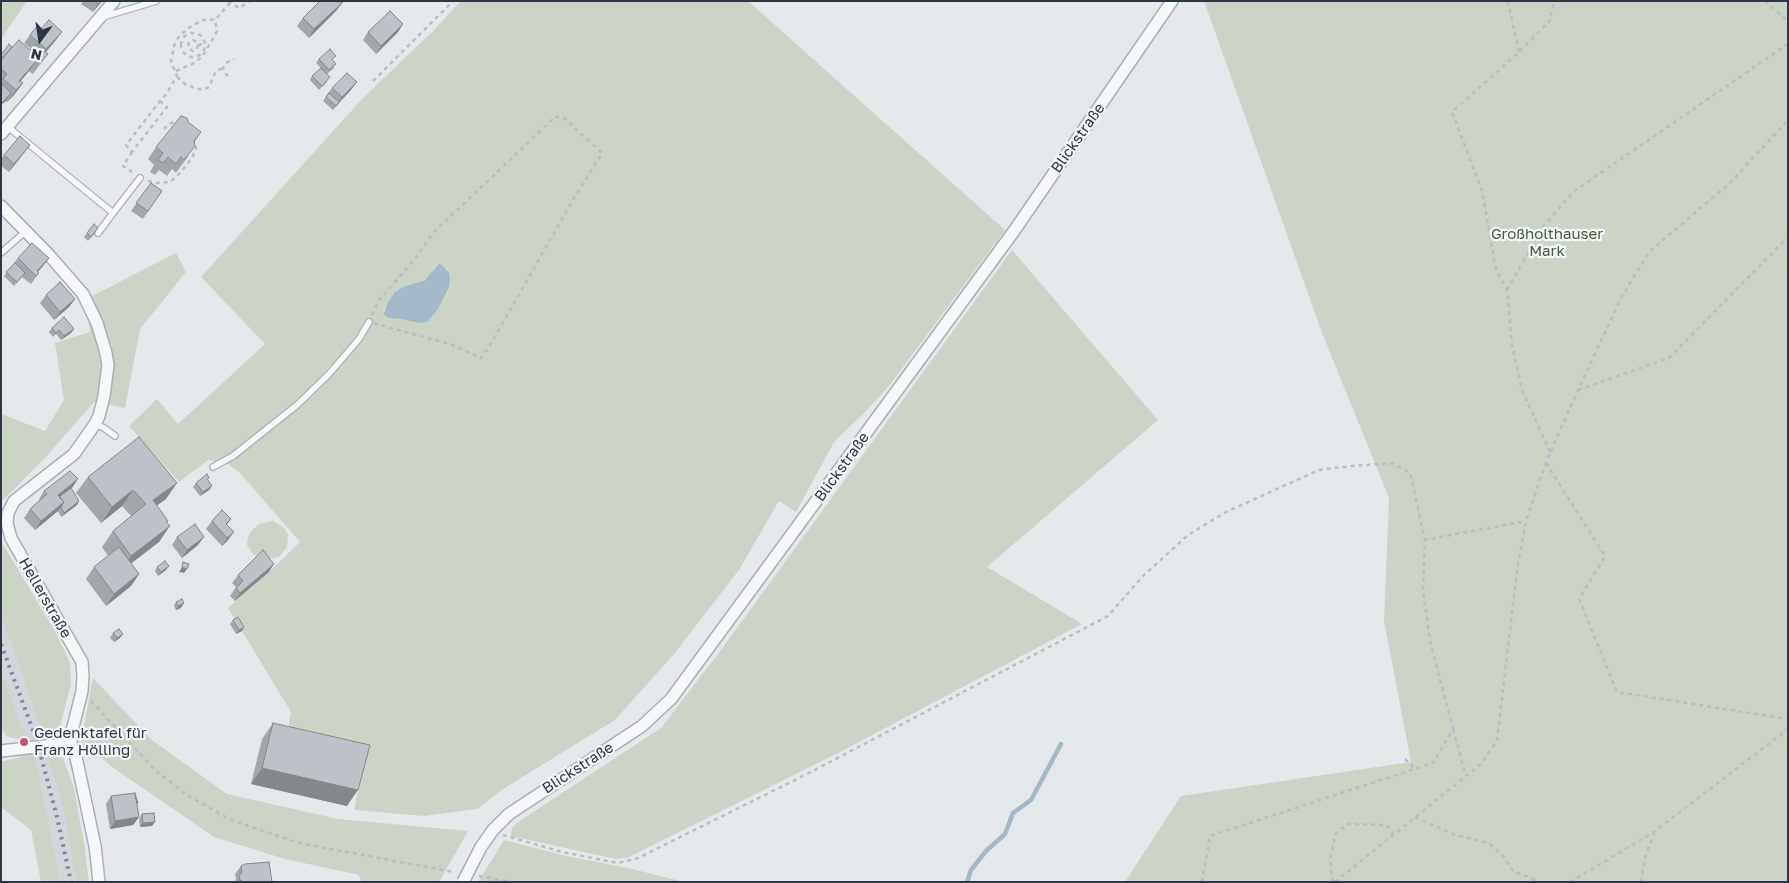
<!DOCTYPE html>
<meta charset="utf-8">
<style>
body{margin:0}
#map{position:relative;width:1789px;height:883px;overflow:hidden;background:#e5e8eb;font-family:"Golos Text",sans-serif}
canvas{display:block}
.frame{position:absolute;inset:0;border:2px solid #2d3743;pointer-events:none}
.north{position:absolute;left:15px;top:15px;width:50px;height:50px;-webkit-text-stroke:4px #f4f7f9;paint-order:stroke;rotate:194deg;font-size:14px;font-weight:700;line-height:20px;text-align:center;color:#2d3743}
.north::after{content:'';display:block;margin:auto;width:18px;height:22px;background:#2d3743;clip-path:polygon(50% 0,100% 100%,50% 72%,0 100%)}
</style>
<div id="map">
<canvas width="1789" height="883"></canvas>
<div class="frame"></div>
<div class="north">N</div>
</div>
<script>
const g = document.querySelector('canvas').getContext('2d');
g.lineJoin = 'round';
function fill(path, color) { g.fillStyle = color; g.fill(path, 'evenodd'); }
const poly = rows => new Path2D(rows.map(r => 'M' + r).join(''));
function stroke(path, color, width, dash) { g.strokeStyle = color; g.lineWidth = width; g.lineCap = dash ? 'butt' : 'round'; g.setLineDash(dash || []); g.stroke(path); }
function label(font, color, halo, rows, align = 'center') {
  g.font = font + ' "Golos Text",sans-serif'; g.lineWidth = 4.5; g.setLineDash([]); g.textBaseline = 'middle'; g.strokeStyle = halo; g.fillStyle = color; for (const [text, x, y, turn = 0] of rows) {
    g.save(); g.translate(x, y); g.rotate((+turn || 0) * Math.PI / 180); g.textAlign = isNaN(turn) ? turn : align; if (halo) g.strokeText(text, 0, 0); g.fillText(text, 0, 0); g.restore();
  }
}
fill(poly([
 [1,618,18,661,44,740,24,742,1,669],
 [46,751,64,813,76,882,60,882,35,753]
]), '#d3d7dd');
fill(poly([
 [1,1,27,1,1,39],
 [461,1,748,1,1005,230,889,386,865,412,834,442,796,512,779,501,739,570,674,654,615,720,503,789,477,809,424,816,354,810,367,752,287,735,291,712,228,608,266,575,300,542,240,473,228,464,208,460,179,482,129,426,157,399,178,424,265,344,201,277,363,98,433,31],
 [440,264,450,280,449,287,422,323,401,319,386,317,383,315,384,310,390,298,414,284,425,280],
 [1204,1,1788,1,1788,882,1125,882,1181,796,1411,762,1384,621,1389,498,1322,333],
 [1012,250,1158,420,987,567,1082,624,840,752,627,858,616,859,510,836,512,828,518,822,661,728,721,650],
 [176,253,186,272,140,329,125,408,94,402,45,458,2,501,1,541,56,633,70,663,71,684,57,738,44,740,18,661,1,618,1,414,45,431,64,400,55,343,90,332,84,300],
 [273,521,284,528,288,534,287,547,279,557,264,560,253,554,247,545,248,537,252,530,259,524],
 [1,669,27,742,6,736,1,725],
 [93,678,152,740,227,794,338,819,468,831,439,882,361,882,359,875,285,859,214,837,115,769,95,753,80,746],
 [46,751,57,753,63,758,74,788,84,842,89,882,76,882,64,813],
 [35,753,60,882,41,882,31,830,1,807,1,762],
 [504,840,562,855,628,868,684,882,478,882]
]), '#cbd4c6');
fill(poly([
 [439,264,442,265,449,273,450,280,449,287,438,309,427,322,419,323,401,319,389,318,383,315,387,304,394,293,401,288,425,280]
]), '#a3b9c8');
stroke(poly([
 [967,882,971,870,986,851,1005,834,1013,813,1031,800,1061,744]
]), '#a3b9c8', 4.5);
const service = poly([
 [103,17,156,1],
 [8,127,113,213,140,178],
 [98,233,113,213],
 [1,253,26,231],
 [95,424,104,428,115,436],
 [213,467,233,456,297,405,329,374,359,339,369,322]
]);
const minor = poly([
 [1,134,114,1],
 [1,206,49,255,83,294,97,323,106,353,108,365,104,396,99,416,95,424,74,454,14,501,8,513,7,523,11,538,82,662,83,676,82,691,72,731,71,743,75,753,81,780,95,846,99,882],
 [1,751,71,743],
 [481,847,493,830,509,814,642,726,671,699,1014,231,1172,1]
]);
stroke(service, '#aaafb5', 8);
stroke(minor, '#aaafb5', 14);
stroke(poly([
 [228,1,239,8,250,1],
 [1508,1,1519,52],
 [1765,1,1788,21],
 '181 45a12 12 0 1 1 24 0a12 12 0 1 1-24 0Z',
 [198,45,197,49,193,51,190,49,188,46,189,42,193,40,197,42,198,45,204,44],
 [176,71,192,64,202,57,214,37,217,31,215,20],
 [228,76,223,71,223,68,226,63,234,59],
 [177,77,185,84,197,89,205,89,209,87,216,71,223,68],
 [373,81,453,1],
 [160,101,167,107,132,152,126,145,160,101,167,93,177,76,171,62,174,46,178,38,187,29,195,24,206,19,215,20,230,3],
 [555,117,564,118,602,153,601,155,573,200,489,347,481,358,450,344,369,322,379,300,415,259,433,233,555,117],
 [164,129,169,124,174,122,177,124],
 [132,152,123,166,132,172],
 [148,181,157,183,170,182,180,173,192,158,196,149,195,142,194,139],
 [1507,290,1542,228,1573,192,1788,44],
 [1578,390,1669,358,1788,237],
 [1550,452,1522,390,1512,345,1507,290,1496,270,1482,191,1452,112,1519,52,1549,22,1554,1],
 [1546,463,1605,556,1579,599,1617,692,1788,719],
 [91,701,155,770,187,795,231,820,299,843,454,872],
 [1453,729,1466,776],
 [1405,759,1415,769],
 [1415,817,1455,835,1489,843,1504,857,1514,872,1529,877,1539,882],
 [503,835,562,852,618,863,638,858,807,774,1108,616,1143,576,1188,535,1226,512,1319,470,1352,466,1392,463,1410,473,1425,540],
 [479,876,512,882],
 [1202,882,1210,836,1433,763,1453,729,1430,641,1423,591,1425,540,1526,521],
 [1333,882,1330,858,1336,833,1348,824,1387,825,1393,834],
 [1335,882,1481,764,1497,741,1517,570,1526,521,1546,462,1578,390,1622,296,1649,252,1731,182,1788,120],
 [1570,882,1654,832,1788,729],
 [1641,882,1645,858,1654,833]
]), '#babec3', 2.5, [4, 4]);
stroke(service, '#f7f8fa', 5.5);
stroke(minor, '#f7f8fa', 11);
stroke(poly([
 [1,644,37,741,57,817,71,882]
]), '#7f8994', 4, [2.5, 5]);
const minorBridge = poly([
 [463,882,481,847]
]);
stroke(minorBridge, '#aaafb5', 14, []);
stroke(minorBridge, '#f7f8fa', 11);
fill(poly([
 [84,1,102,1,93,12,81,4],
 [337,10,309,38,297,26,303,18],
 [403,24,398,32,376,54,363,40,368,32],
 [41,29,56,40,45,52,48,54,33,74,29,71,20,82,23,83,14,95,7,102,6,101,1,105,1,55,12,47,30,50,31,49,24,43,30,35],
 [319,59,333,60,334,68,327,74,327,82,319,90,310,80,312,76,321,68,316,63],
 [332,88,351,90,333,110,323,101],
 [188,122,201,132,194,142,187,158,176,173,172,169,167,176,159,170,155,175,150,172,154,165,148,159,156,147],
 [30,145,9,172,1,166,1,159,4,155],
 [151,183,162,191,143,219,131,211],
 [96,232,88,241,84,237,87,233],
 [18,258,49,258,38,272,39,273,31,284,22,277,14,286,4,276],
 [46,295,75,299,69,307,54,320,40,303],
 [52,328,74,329,71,333,61,340,56,334,53,337,49,332],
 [88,477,166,499,157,505,167,523,159,542,131,563,139,574,131,586,106,606,86,579,94,567,108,556,102,547,113,531,131,516,122,506,101,523,76,493],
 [208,480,212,486,209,490,200,496,193,487,196,483],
 [72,488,71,489,79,501,77,505,61,517,58,511,35,530,24,518,30,509,40,500,39,499,44,491],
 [231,519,227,525,228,540,222,546,206,529,212,521],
 [177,537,198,545,182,558,172,545],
 [157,567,166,570,158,576,155,571],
 [269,572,235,601,230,596,236,587,232,583,238,575],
 [176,602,181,608,176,610,174,606],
 [233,620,244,627,242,631,236,634,230,624],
 [113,633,120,638,114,642,110,638],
 [273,723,347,806,251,784,262,739],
 [111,796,137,804,139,817,133,825,110,829,106,804],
 [142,814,152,826,140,827,139,819],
 [241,866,272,882,235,882,236,879,235,874]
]), '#a2a7ac');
fill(poly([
 [101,1,102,1,93,12,98,4],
 [343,2,337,10,309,38,314,29],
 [403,24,398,32,376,54,381,46],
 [62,32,56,40,41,58,46,49],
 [38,59,29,71,14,89,19,81],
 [357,82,351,90,336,105,342,97],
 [23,83,14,95,7,102,16,90],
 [11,93,6,101,1,105,3,102],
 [30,145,24,153,9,172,14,164],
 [49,258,43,266,35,275,37,271],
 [75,299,69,307,54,320,60,312],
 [74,329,71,333,61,340,64,336],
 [78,479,72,488,56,501,58,495],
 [177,483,166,499,142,516,153,500],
 [212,486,209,490,200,496,203,492],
 [133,490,122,506,101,523,112,507],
 [79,501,77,505,61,517,64,513],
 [64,502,58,511,35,530,41,521],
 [168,521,158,535,170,526,159,542,120,572,131,556,166,522],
 [234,532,228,540,222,546,227,538],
 [204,537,198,545,182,558,187,550],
 [274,564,269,572,235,601,240,593],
 [169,566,166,570,158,576,161,572],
 [182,567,187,569,184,573,179,572],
 [139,574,131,586,106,606,114,594],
 [184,603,181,608,176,610,178,606],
 [244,627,242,631,236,634,239,630],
 [123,634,120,638,114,642,117,638],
 [262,768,358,790,347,806,251,784],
 [139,817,133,825,110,829,115,821],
 [155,822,152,826,140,827,143,823]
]), '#84888c');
const building = poly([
 [94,1,101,1,98,4,94,1],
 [320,1,343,2,314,29,303,18,320,1],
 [390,11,403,24,381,46,368,32,390,11],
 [49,20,62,32,46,49,30,35,37,26,41,29,49,20],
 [19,40,30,50,35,44,48,54,42,61,38,59,19,81,23,83,16,90,3,79,7,74,1,69,1,59,19,40],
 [9,44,12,47,2,59,1,58,1,55,9,44],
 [330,49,336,56,332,59,336,64,329,70,319,59,330,49],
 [321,68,330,77,322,86,312,76,321,68],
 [347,73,357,82,342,97,332,88,347,73],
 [2,84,11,93,3,102,1,101,2,84],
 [329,93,339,102,336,106,326,97,329,93],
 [181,116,187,118,188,122,201,132,194,141,195,146,184,160,181,157,176,164,168,157,163,163,158,160,163,153,156,147,181,116],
 [20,136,30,145,14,164,4,155,20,136],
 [151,183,162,191,148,211,136,203,151,183],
 [94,224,98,228,91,237,87,233,94,224],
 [32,243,49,258,37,271,39,273,36,276,18,258,32,243],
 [15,263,25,273,17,282,6,272,15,263],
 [60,282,75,299,60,312,46,295,60,282],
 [64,317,74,329,64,336,59,330,56,333,52,328,64,317],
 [139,437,177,483,153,500,168,521,166,522,170,526,131,556,113,531,146,504,133,490,112,507,88,477,139,437],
 [70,471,78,479,58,495,64,502,41,521,30,509,47,494,44,491,70,471],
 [207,474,209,478,207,479,212,486,203,492,196,483,207,474],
 [71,488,79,501,64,513,61,507,64,502,59,497,71,488],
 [222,510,231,519,226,524,234,532,227,538,212,521,222,510],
 [195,524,204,537,187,550,177,537,195,524],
 [119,547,139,574,114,594,94,567,119,547],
 [263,550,274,564,240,593,236,588,243,581,238,575,263,550],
 [165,561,169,566,161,572,157,567,165,561],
 [183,562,189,564,187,569,182,567,183,562],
 [182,599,184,603,178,606,176,602,182,599],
 [238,617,244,627,239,630,233,620,238,617],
 [119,629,123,634,117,638,113,633,119,629],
 [273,723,370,745,358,790,262,768,273,723],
 [135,793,139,817,115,821,111,796,135,793],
 [135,794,138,803,137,803,135,794],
 [154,813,155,822,143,823,142,814,154,813],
 [269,862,272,882,243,882,240,880,239,876,242,872,241,866,245,864,269,862]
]);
fill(building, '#bcc2c8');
stroke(building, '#84888c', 1);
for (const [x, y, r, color] of [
 [24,742,5,"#c55571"]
]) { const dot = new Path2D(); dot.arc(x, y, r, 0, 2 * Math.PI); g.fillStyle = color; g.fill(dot); stroke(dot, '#f4f7f9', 2); }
label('15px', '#2d3743', '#f4f7f9', [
 ["Blickstraße",1078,138,-55],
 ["Blickstraße",842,467,-54],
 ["Hellerstraße",45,598,60],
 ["Blickstraße",578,768,-33]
]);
label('15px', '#455d3b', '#f4f7f9', [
 ["Großholthauser",1547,234],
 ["Mark",1547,251]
]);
label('15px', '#2d3743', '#f4f7f9', [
 ["Gedenktafel für",34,733],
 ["Franz Hölling",34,750]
], 'left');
</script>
